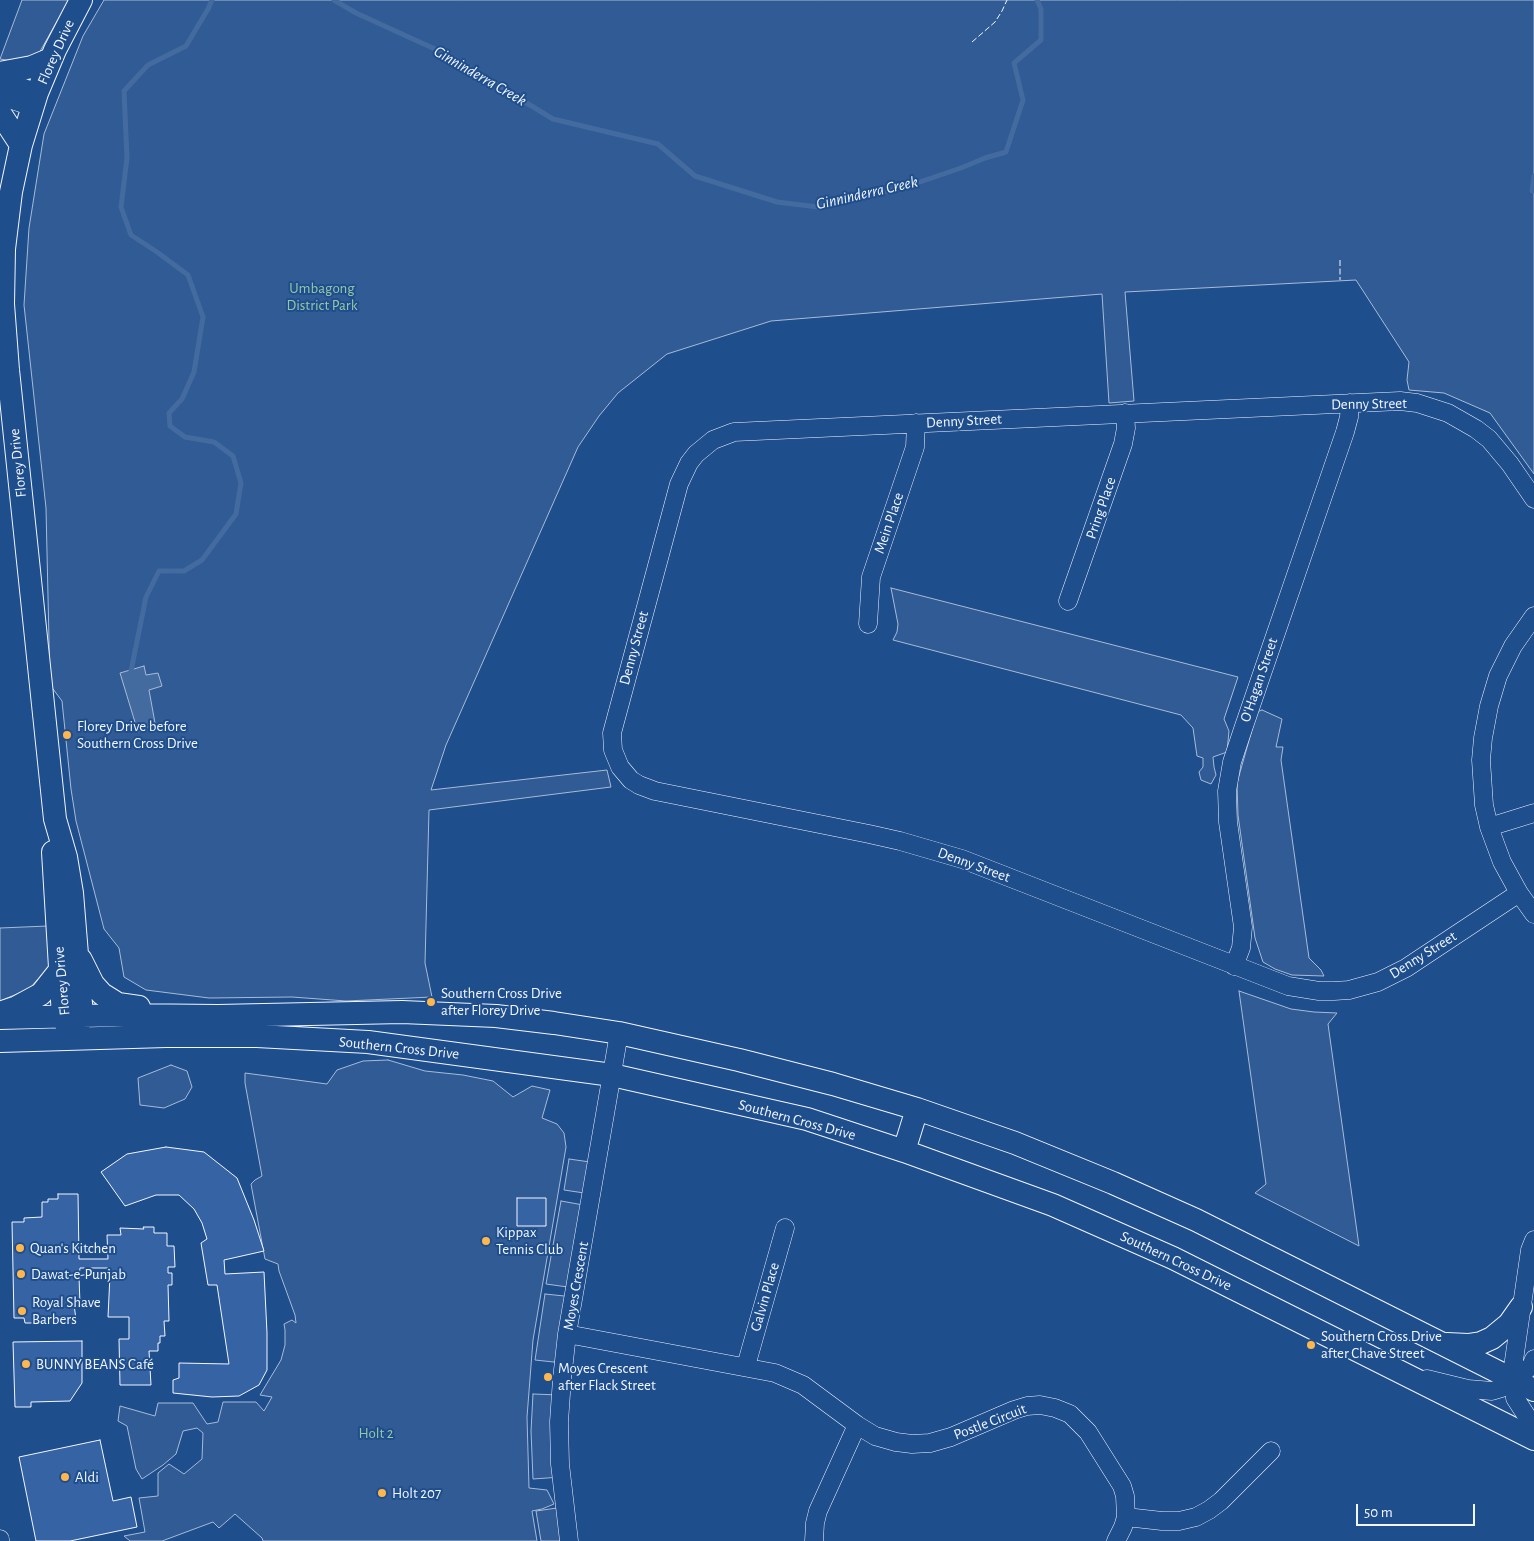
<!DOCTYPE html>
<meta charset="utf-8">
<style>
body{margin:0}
#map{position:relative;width:1534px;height:1541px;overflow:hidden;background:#1f4e8c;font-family:"Alegreya Sans",sans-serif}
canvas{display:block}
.scale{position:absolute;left:1356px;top:1504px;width:119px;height:22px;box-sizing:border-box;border:2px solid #f2f6ff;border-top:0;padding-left:6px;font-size:15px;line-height:18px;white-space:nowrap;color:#f2f6ff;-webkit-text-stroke:4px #1f4e8c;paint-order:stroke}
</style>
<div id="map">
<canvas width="1534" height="1541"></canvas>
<div class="scale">50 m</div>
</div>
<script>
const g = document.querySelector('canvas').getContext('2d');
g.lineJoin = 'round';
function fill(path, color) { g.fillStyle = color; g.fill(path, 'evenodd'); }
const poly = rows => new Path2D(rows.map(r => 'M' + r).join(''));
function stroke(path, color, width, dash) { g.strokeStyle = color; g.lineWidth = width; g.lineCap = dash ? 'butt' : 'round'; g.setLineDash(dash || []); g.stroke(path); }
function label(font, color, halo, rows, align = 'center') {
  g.font = font + ' "Alegreya Sans",sans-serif'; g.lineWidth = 4; g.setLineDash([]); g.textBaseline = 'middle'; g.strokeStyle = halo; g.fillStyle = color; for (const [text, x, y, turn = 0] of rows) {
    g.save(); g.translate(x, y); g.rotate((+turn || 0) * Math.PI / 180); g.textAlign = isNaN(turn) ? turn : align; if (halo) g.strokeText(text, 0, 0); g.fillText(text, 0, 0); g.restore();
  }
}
const built = poly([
 [22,0,69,0,38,55,12,61,0,59,22,0],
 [104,0,1534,0,1534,474,1490,413,1444,393,1409,390,1407,380,1409,362,1356,280,1125,292,1134,401,1109,403,1102,294,771,321,667,354,618,393,599,416,578,447,446,745,431,790,607,770,611,787,429,810,425,963,432,997,346,1001,292,997,209,998,146,990,124,977,119,948,104,929,76,821,71,789,62,701,50,685,46,508,24,305,29,228,44,134,83,36,104,0],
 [891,588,1238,677,1224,719,1229,731,1227,752,1213,757,1214,767,1216,775,1211,784,1201,780,1199,772,1203,767,1203,758,1197,756,1193,728,1181,715,893,640,897,632,898,624,891,588],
 [1262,710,1282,719,1276,747,1283,747,1281,760,1309,958,1321,970,1324,976,1292,975,1275,969,1263,962,1255,938,1238,815,1237,783,1257,712,1262,710],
 [48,926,50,966,29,989,0,1001,0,928,48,926],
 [1239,991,1291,1009,1314,1012,1337,1013,1328,1024,1359,1246,1255,1193,1266,1184,1239,991],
 [388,1060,425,1071,463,1075,493,1081,513,1097,532,1086,550,1090,542,1118,557,1124,564,1133,566,1147,533,1340,527,1417,529,1488,547,1490,554,1504,542,1509,532,1511,537,1541,263,1541,262,1538,235,1514,219,1528,213,1522,162,1541,130,1541,124,1536,145,1532,139,1498,158,1496,158,1473,169,1464,184,1474,202,1459,203,1433,197,1428,183,1431,176,1454,163,1465,142,1479,136,1469,127,1426,118,1421,120,1406,155,1416,158,1403,193,1403,207,1424,218,1422,223,1402,256,1402,264,1411,272,1397,260,1395,281,1360,285,1345,285,1330,284,1324,292,1320,296,1323,295,1315,279,1271,278,1264,265,1259,251,1184,255,1180,262,1176,245,1083,245,1073,327,1084,337,1070,363,1061,388,1060],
 [171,1065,187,1071,192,1087,185,1099,164,1108,140,1105,138,1078,171,1065],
 [569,1159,597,1163,591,1194,564,1190,569,1159],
 [561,1201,589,1206,575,1288,546,1284,561,1201],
 [545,1294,574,1297,563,1363,535,1360,545,1294],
 [533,1394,560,1395,561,1477,533,1479,531,1431,533,1394],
 [564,1507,569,1541,541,1541,536,1511,564,1507]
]);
fill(built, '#305b95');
stroke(built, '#a8bbd7', 1);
const water = poly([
 [144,666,146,675,158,673,162,686,149,690,155,723,138,732,120,673,144,666]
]);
fill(water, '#446ba0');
stroke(water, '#a8bbd7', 1);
stroke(poly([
 [334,0,356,13,448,55,553,119,658,144,695,176,777,202,818,207,905,187,961,168,985,158,1006,152,1023,100,1014,63,1041,40,1041,9,1037,0],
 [1532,191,1534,176],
 [131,671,146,597,159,571,184,571,202,560,236,514,241,483,233,456,214,442,185,437,170,426,169,413,182,399,194,372,203,317,188,275,157,252,131,235,121,207,127,158,124,91,148,65,186,46,208,9,212,0]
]), '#446ba0', 5);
const building = poly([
 [166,1147,204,1152,237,1178,254,1220,264,1251,224,1260,225,1274,264,1272,267,1333,267,1370,259,1385,239,1396,212,1397,173,1393,173,1380,179,1378,179,1363,229,1364,217,1285,208,1285,201,1243,207,1239,202,1223,194,1209,179,1195,156,1195,125,1206,101,1172,127,1154,166,1147],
 [58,1194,78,1194,79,1259,108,1259,107,1235,121,1235,120,1228,144,1229,143,1227,154,1227,154,1233,167,1233,167,1246,174,1246,175,1267,168,1267,168,1273,172,1273,172,1285,168,1285,169,1321,164,1321,165,1336,160,1336,160,1343,158,1343,158,1351,149,1351,151,1385,120,1385,119,1339,129,1339,129,1317,108,1317,110,1275,108,1275,108,1268,80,1268,79,1277,80,1304,74,1304,76,1320,51,1321,51,1323,25,1323,24,1318,14,1318,12,1222,24,1222,24,1218,42,1217,42,1202,48,1202,48,1199,58,1199,58,1194],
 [517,1198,546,1198,546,1226,517,1226,517,1198],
 [82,1341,82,1383,70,1401,31,1402,31,1407,15,1407,13,1342,82,1341],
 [100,1440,113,1501,131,1497,137,1527,70,1541,36,1541,19,1457,100,1440]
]);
fill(building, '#3563a3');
stroke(building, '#f2f6ff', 1);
const minor = poly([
 [0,79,37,93],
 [0,96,33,107],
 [1068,601,1123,444,1126,428,1125,413],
 [1534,616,1513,646,1498,676,1489,706,1483,738,1481,760,1484,805,1489,827,1502,862,1519,893,1534,914],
 [868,624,871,577,915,447,916,423],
 [1489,827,1534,813],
 [1519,893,1406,968,1378,982,1349,990,1334,991,1319,991,1288,986,962,859,900,841,869,834,655,791,639,785,631,780,620,767,613,750,612,733,679,484,689,463,696,454,713,440,734,432,1400,401,1417,403,1448,413,1476,429,1489,439,1510,464,1534,499],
 [1234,966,1241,948,1243,927,1228,822,1227,791,1232,762,1243,729,1345,432,1349,417,1350,403],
 [1534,1240,1530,1250,1513,1367,1515,1398,1528,1418,1534,1423],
 [567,1334,775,1373,803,1385,857,1425,875,1436,896,1442,912,1444,930,1443,951,1437,1014,1410,1027,1406,1040,1405,1055,1408,1070,1414,1088,1432,1122,1486,1125,1496,1126,1517,1123,1527,1116,1541],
 [746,1366,785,1228],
 [1427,1379,1468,1389,1492,1391,1502,1388,1522,1374,1531,1366,1534,1359],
 [1126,1517,1162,1521,1179,1521,1196,1517,1209,1510,1221,1501,1271,1451],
 [0,1539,0,1541],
 [569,1541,560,1464,559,1422,562,1379,567,1334,619,1033],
 [814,1541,815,1523,818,1511,857,1425]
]);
const major = poly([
 [0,73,32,67,51,59],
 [0,113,21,145],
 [53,852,63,1017,69,1031],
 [81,960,93,984,102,994,118,1004,139,1007],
 [0,1013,17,1007,41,994,60,970],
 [0,1018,123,1015,218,1016,402,1012,496,1016,554,1023,619,1033,739,1060,833,1084,917,1109,1015,1143,1113,1183,1196,1220,1534,1390],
 [76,1031,82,1016,72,893,66,857,55,819,8,370,3,304,4,249,11,192,21,145,37,93,55,50,81,0],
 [0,1041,166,1036,257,1036,368,1042,612,1075,807,1119,904,1151,1053,1205,1173,1258,1534,1439],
 [904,1151,917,1109],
 [1447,1344,1468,1345,1481,1343,1492,1338,1509,1324,1521,1307]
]);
stroke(minor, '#f2f6ff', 19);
stroke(major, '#f2f6ff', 24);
stroke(minor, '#1f4e8c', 18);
stroke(major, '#1f4e8c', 22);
stroke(poly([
 [972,42,995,22,1002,11,1007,0],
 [1340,260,1340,280]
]), '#f2f6ff', 1, [6, 2.5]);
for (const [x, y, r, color] of [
 [67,735,5,"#ffb74d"],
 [431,1002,5,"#ffb74d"],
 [486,1241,5,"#ffb74d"],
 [20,1248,5,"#ffb74d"],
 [21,1274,5,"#ffb74d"],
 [22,1311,5,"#ffb74d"],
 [1311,1345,5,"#ffb74d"],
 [26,1364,5,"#ffb74d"],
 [548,1377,5,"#ffb74d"],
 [65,1477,5,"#ffb74d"],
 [382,1493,5,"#ffb74d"]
]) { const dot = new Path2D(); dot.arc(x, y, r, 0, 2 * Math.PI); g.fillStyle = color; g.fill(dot); stroke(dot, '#1f4e8c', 2); }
label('15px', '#f2f6ff', '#1f4e8c', [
 ["Florey Drive",56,52,-66],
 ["Denny Street",1369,404,-1],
 ["Denny Street",964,421,-3],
 ["Florey Drive",18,463,-96],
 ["Pring Place",1101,508,-71],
 ["Mein Place",889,523,-71],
 ["Denny Street",634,648,-75],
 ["O'Hagan Street",1259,680,-71],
 ["Denny Street",974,865,20],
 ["Denny Street",1423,955,-32],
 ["Florey Drive",62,981,-95],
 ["Southern Cross Drive",399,1048,6],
 ["Southern Cross Drive",797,1120,15],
 ["Southern Cross Drive",1176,1261,25],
 ["Moyes Crescent",576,1286,-80],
 ["Galvin Place",765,1297,-74],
 ["Postle Circuit",990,1422,-21]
]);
label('15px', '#97c8a6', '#1f4e8c', [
 ["Umbagong",322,288],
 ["District Park",322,305],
 ["Holt 2",376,1433]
]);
label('15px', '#f2f6ff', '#1f4e8c', [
 ["Florey Drive before",77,726],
 ["Southern Cross Drive",77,743],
 ["Southern Cross Drive",441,993],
 ["after Florey Drive",441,1010],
 ["Kippax",496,1232],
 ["Tennis Club",496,1249],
 ["Quan's Kitchen",30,1248],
 ["Dawat-e-Punjab",31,1274],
 ["Royal Shave",32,1302],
 ["Barbers",32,1319],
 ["Southern Cross Drive",1321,1336],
 ["after Chave Street",1321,1353],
 ["BUNNY BEANS Café",36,1364],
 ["Moyes Crescent",558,1368],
 ["after Flack Street",558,1385],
 ["Aldi",75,1477],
 ["Holt 207",392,1493]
], 'left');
label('italic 16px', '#f2f6ff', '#1f4e8c', [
 ["Ginninderra Creek",480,76,30],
 ["Ginninderra Creek",867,193,-13]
]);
</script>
